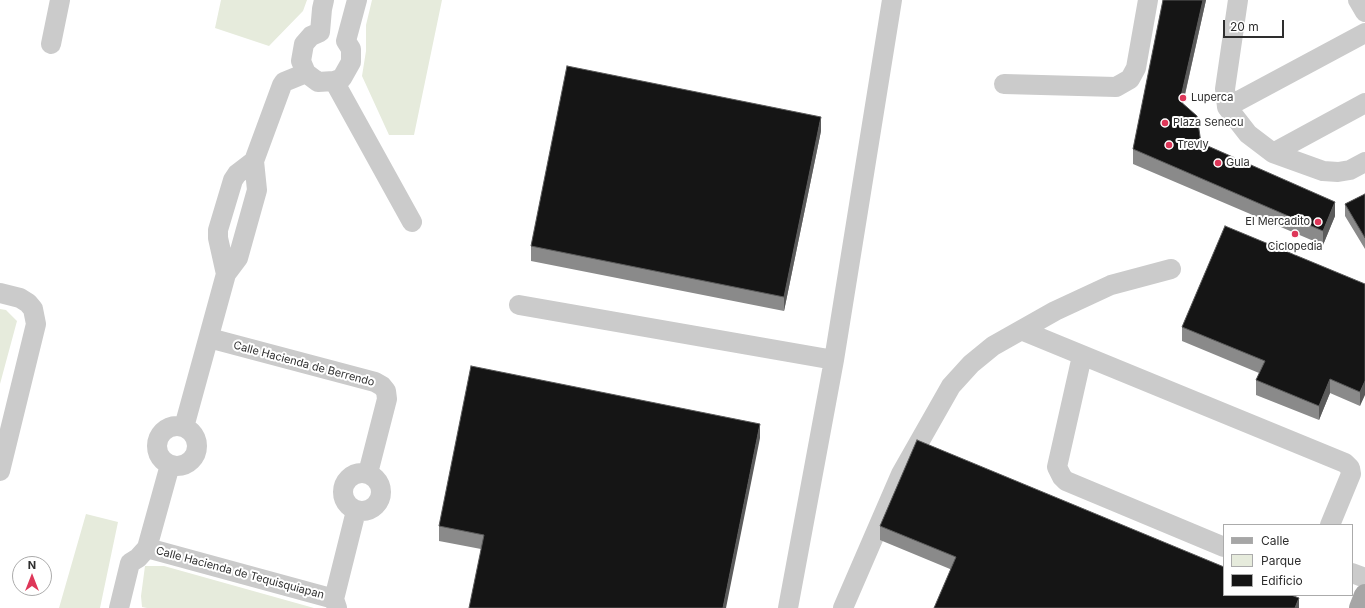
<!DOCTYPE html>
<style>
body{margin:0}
#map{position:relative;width:1365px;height:608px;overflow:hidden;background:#fff;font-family:Inter,sans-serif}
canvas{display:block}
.legend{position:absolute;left:1223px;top:524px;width:130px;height:72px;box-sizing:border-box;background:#fff;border:1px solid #ababab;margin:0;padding:5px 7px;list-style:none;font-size:12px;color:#2e2e2e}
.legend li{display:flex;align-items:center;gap:8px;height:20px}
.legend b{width:20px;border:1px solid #ababab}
.north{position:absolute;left:12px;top:556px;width:40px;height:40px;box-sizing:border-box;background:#fff;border:1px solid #ababab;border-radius:50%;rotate:0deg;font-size:11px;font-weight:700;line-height:16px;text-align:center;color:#2e2e2e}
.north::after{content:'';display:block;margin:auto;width:14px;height:18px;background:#de3759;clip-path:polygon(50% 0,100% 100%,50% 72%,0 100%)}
.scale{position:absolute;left:1223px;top:20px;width:61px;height:18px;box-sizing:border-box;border:2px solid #2e2e2e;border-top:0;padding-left:5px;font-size:12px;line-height:14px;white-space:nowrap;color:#2e2e2e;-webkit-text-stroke:3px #fff;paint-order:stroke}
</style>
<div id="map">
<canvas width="1365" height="608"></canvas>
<ul class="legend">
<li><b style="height:5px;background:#a6a6a6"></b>Calle</li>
<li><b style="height:11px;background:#e6ebdc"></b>Parque</li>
<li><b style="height:11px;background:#151515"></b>Edificio</li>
</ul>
<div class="north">N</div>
<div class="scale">20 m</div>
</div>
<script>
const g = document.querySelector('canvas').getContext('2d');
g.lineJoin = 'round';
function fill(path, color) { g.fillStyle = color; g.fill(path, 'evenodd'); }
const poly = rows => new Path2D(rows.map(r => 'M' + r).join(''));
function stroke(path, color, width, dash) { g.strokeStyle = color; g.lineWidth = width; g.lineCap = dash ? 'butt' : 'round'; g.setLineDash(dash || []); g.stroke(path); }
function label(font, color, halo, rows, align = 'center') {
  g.font = font + ' Inter,sans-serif'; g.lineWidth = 4; g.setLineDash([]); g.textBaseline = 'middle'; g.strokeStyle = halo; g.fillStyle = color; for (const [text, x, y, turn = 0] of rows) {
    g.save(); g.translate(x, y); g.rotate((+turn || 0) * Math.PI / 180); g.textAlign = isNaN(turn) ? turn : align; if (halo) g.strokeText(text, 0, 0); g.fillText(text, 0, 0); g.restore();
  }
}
fill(poly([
 [221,0,307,0,303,11,269,46,215,28],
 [372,0,442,0,414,135,389,135,362,76,366,51,366,25],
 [0,309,6,310,17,321,0,384],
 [86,514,118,522,100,608,59,608],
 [145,566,164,566,314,608,147,608,142,607,141,596]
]), '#e6ebdc');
stroke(poly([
 [1238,0,1225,89,1227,107,1248,134,1273,153,1323,171,1338,172,1350,170,1365,162],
 [1358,0,1365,12],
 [51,44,60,0],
 [306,73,301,61,304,44,311,36,320,32,322,9,324,0],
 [334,81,412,222],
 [1004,84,1116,87,1130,79,1136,68,1148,0],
 [1227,107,1365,33],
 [1273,153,1365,103],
 [226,274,218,238,218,230,233,180,237,174,254,161],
 [0,293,20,298,28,303,33,309,36,324,0,471],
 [519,305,834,360],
 [1021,330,1345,463,1350,468,1351,474,1330,525],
 [209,338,375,382,382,386,386,391,387,399,368,473],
 [1082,356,1057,467,1062,477,1066,481,1224,547],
 '157 446a20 20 0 1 1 40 0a20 20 0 1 1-40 0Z',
 [184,427,226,274,238,258,257,190,254,161,282,85,284,82,306,73,318,82,334,81,342,78,351,62,351,49,346,41,357,0],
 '343 492a19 19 0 1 1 38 0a19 19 0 1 1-38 0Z',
 [147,548,334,599],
 [1352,573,1365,578],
 [119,608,130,563,138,558,147,548,170,465],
 [337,608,334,599,356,511],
 [788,608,834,360,892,0],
 [843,608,901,474,951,386,971,364,993,346,1055,311,1111,285,1171,269]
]), '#cbcbcb', 20);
stroke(poly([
 [1360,608,1365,595]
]), '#a6a6a6', 22);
fill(poly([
 [1163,0,1206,0,1183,104,1201,143,1335,216,1323,245,1133,164,1133,149],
 [821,131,784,311,531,261,531,246],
 [1365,194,1365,249,1345,216,1345,204],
 [1365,284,1360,406,1330,393,1319,420,1256,395,1256,380,1259,373,1182,341,1182,327],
 [760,438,481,549,439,541,439,526],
 [880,526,1299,608,950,569,880,540]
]), '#8a8a8a');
fill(poly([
 [1203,0,1206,0,1180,116,1180,101],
 [821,117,821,131,784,311,784,297],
 [1335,202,1335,216,1323,245,1323,231],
 [1330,379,1330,393,1319,420,1319,406],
 [1365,381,1365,395,1360,406,1360,392],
 [760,424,760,438,726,608,723,608],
 [1299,598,1299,608,1295,608]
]), '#5b5b5b');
const building = poly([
 [1163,0,1203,0,1180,101,1197,116,1201,143,1335,202,1323,231,1133,149,1163,0],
 [567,66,821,117,784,297,531,246,567,66],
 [1365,194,1365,238,1345,204,1365,194],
 [1225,226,1365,284,1365,381,1360,392,1330,379,1319,406,1256,380,1265,361,1182,327,1225,226],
 [471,366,760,424,723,608,469,608,484,535,439,526,471,366],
 [917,440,1224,567,1224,595,1291,595,1299,598,1295,608,934,608,956,557,880,526,917,440]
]);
fill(building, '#151515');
stroke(building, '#5b5b5b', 1);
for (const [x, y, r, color] of [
 [1183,98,4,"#de3759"],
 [1165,123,4,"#de3759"],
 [1169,145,4,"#de3759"],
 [1218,163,4,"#de3759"],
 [1318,222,4,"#de3759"],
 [1295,234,4,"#de3759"]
]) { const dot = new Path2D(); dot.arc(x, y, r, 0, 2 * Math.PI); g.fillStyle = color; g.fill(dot); stroke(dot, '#fff', 1.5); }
label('11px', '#2e2e2e', '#fff', [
 ["Luperca",1191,98],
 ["Plaza Senecu",1173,123],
 ["Trevly",1177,145],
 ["Gula",1226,163],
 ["El Mercadito",1310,222,"right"],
 ["Ciclopedia",1295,247,"center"]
], 'left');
label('11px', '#2e2e2e', '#fff', [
 ["Calle Hacienda de Berrendo",304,364,15],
 ["Calle Hacienda de Tequisquiapan",240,573,15]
]);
</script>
